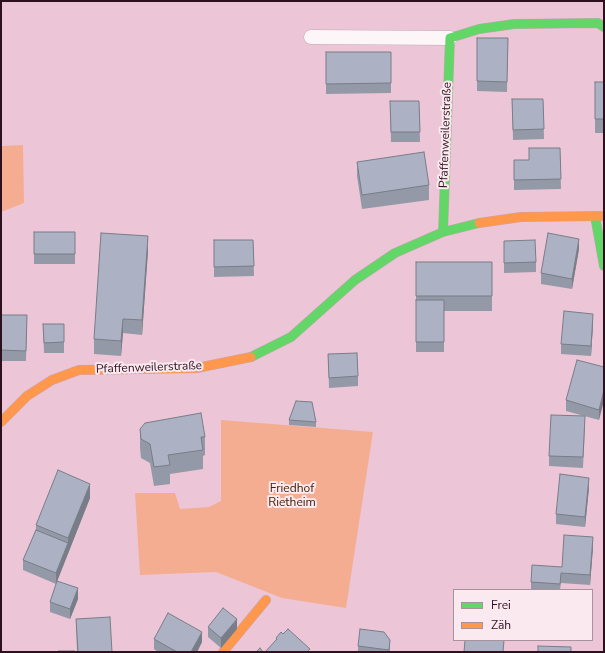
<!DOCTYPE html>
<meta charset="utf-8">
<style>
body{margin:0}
#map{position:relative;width:605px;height:653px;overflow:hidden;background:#ecc6d6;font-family:"Nunito Sans",sans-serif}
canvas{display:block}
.frame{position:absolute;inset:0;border:2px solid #2d0f1e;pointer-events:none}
.legend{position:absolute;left:453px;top:589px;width:140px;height:52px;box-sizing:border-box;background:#fbe9f0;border:1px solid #a9929c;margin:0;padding:5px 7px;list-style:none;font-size:12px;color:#2d0f1e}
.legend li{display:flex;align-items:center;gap:8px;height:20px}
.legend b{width:20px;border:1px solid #a9929c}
</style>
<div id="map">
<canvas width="605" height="653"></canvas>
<div class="frame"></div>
<ul class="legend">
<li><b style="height:5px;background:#63d668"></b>Frei</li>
<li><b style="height:5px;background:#ff974d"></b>Zäh</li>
</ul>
</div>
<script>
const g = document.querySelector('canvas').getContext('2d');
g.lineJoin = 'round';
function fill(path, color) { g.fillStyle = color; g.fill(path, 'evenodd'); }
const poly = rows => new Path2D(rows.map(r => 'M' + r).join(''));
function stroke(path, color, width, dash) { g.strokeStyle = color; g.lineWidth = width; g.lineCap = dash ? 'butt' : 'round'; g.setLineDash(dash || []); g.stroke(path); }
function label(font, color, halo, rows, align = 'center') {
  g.font = font + ' "Nunito Sans",sans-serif'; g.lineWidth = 4; g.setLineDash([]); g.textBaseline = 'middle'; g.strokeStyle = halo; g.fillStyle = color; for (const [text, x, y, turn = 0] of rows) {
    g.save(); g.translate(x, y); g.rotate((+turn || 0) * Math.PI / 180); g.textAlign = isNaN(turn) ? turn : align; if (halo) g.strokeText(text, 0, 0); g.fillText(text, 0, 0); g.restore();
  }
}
fill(poly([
 [23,145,24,203,1,212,1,146],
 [221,420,373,432,346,608,282,598,216,572,140,575,135,493,175,493,180,509,209,507,221,501]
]), '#f5ad91');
const street = poly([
 [311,37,450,38]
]);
const fast = poly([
 [595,216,604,266],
 [443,232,450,38,479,29,514,24,598,23,604,27],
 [251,357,291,337,355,280,395,253,443,232,479,223]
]);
const slow = poly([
 [479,223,521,217,604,216],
 [1,422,27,396,52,380,79,370,197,368,251,357],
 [223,652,266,600]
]);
stroke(street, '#c7a6b5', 15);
stroke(fast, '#c7a6b5', 10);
stroke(slow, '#c7a6b5', 10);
stroke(street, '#fcf6f9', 14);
stroke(fast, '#63d668', 9);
stroke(slow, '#ff974d', 9);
fill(poly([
 [477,38,508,38,507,92,477,91],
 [326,52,391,52,391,93,326,94],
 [595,82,604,82,604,133,595,133],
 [512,99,543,99,544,139,513,140],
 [390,101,419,101,420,142,391,142],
 [560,148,561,189,514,190,514,160,529,160],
 [357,162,429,185,429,200,362,209,357,176],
 [34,232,75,232,75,264,34,264],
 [214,240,253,240,254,276,214,277],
 [504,241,536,262,536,272,504,273],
 [579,249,572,289,541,284,541,273],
 [148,251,142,335,123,333,121,356,94,354,94,339],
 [416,262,492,262,492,311,444,311,444,352,416,352],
 [1,315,27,315,26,361,1,361],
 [43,324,64,324,64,353,44,353],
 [593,324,591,356,561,354,561,344],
 [328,354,358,376,358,386,329,388],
 [604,367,599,420,566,411,566,400],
 [289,420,316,422,316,427,289,425],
 [585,427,583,468,549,466,549,456],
 [140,429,205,437,205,455,203,456,203,469,170,474,170,484,154,486,150,463,141,458,140,448],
 [589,488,585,527,556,524,556,514],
 [90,498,56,584,23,570,23,560,36,530,36,525],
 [593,547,590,585,561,583,560,590,589,590,531,590,531,582,562,567],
 [78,599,70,619,50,612,50,602],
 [76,619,112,652,77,652],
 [208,627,237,629,221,648,208,637],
 [154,639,202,642,197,652,158,652,154,649],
 [390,640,390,652,358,652,358,646]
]), '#9499a8');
fill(poly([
 [148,236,148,251,142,335,142,320],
 [579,239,579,249,572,289,572,279],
 [593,314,593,324,591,356,591,346],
 [123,319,123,333,121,356,121,341],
 [604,390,604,401,599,420,599,410],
 [589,478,589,488,585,527,585,517],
 [90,484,90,498,56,584,56,573,68,543,68,538],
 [593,537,593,547,590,585,590,575],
 [78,588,78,599,70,619,70,609],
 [237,619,237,629,221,648,221,638],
 [202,632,202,642,197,652,191,652]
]), '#787d88');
const building = poly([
 [477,38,508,38,507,82,477,81,477,38],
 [326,52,391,52,391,83,326,84,326,52],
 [595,82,604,82,604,119,595,119,595,82],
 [512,99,543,99,544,129,513,130,512,99],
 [390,101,419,101,420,132,391,132,390,101],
 [529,148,560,148,561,179,514,180,514,160,529,160,529,148],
 [424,152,429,185,362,195,357,162,424,152],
 [34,232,75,232,75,254,34,254,34,232],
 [101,233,148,236,142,320,123,319,121,341,94,339,101,233],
 [548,233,579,239,572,279,541,273,548,233],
 [214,240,253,240,254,266,214,267,214,240],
 [535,240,536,262,504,263,504,241,535,240],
 [416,262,492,262,492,296,416,296,416,262],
 [416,300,444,300,444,342,416,342,416,300],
 [564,311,593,314,591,346,561,344,564,311],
 [1,315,27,315,26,351,1,350,1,315],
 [43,324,64,324,64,342,44,343,43,324],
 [357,353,358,376,329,378,328,354,357,353],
 [577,360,604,367,604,390,599,410,566,400,577,360],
 [296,401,312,402,316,422,289,420,296,401],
 [201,413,205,437,201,437,203,450,168,455,170,465,154,467,150,444,141,439,140,429,145,423,201,413],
 [551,415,585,416,583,457,549,456,551,415],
 [58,470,90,484,68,538,36,525,58,470],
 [560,474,589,478,585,517,556,514,560,474],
 [36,530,68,543,56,573,23,560,36,530],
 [564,535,593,537,590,575,561,573,560,584,531,582,532,565,562,567,564,535],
 [57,581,78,588,70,609,50,602,57,581],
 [223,608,237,619,221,638,208,627,223,608],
 [168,613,202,632,191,652,177,652,154,639,168,613],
 [110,617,112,652,78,652,76,619,110,617],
 [288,629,310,649,308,651,309,652,265,652,277,639,276,638,281,632,283,634,288,629],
 [360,629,384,632,390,640,389,650,358,646,360,629],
 [465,640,504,640,503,652,464,652,465,640],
 [538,646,571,647,571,652,538,652,538,646],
 [260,648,263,652,256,652,260,648],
 [59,651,75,651,75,652,59,652,59,651]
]);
fill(building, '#acb2c3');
stroke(building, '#787d88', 1);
label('12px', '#2d0f1e', '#fbe9f0', [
 ["Pfaffenweilerstraße",446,135,-88],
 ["Pfaffenweilerstraße",149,368,-2]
]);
label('12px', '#4a2102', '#fbe9f0', [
 ["Friedhof",292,489],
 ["Rietheim",292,503]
]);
</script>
